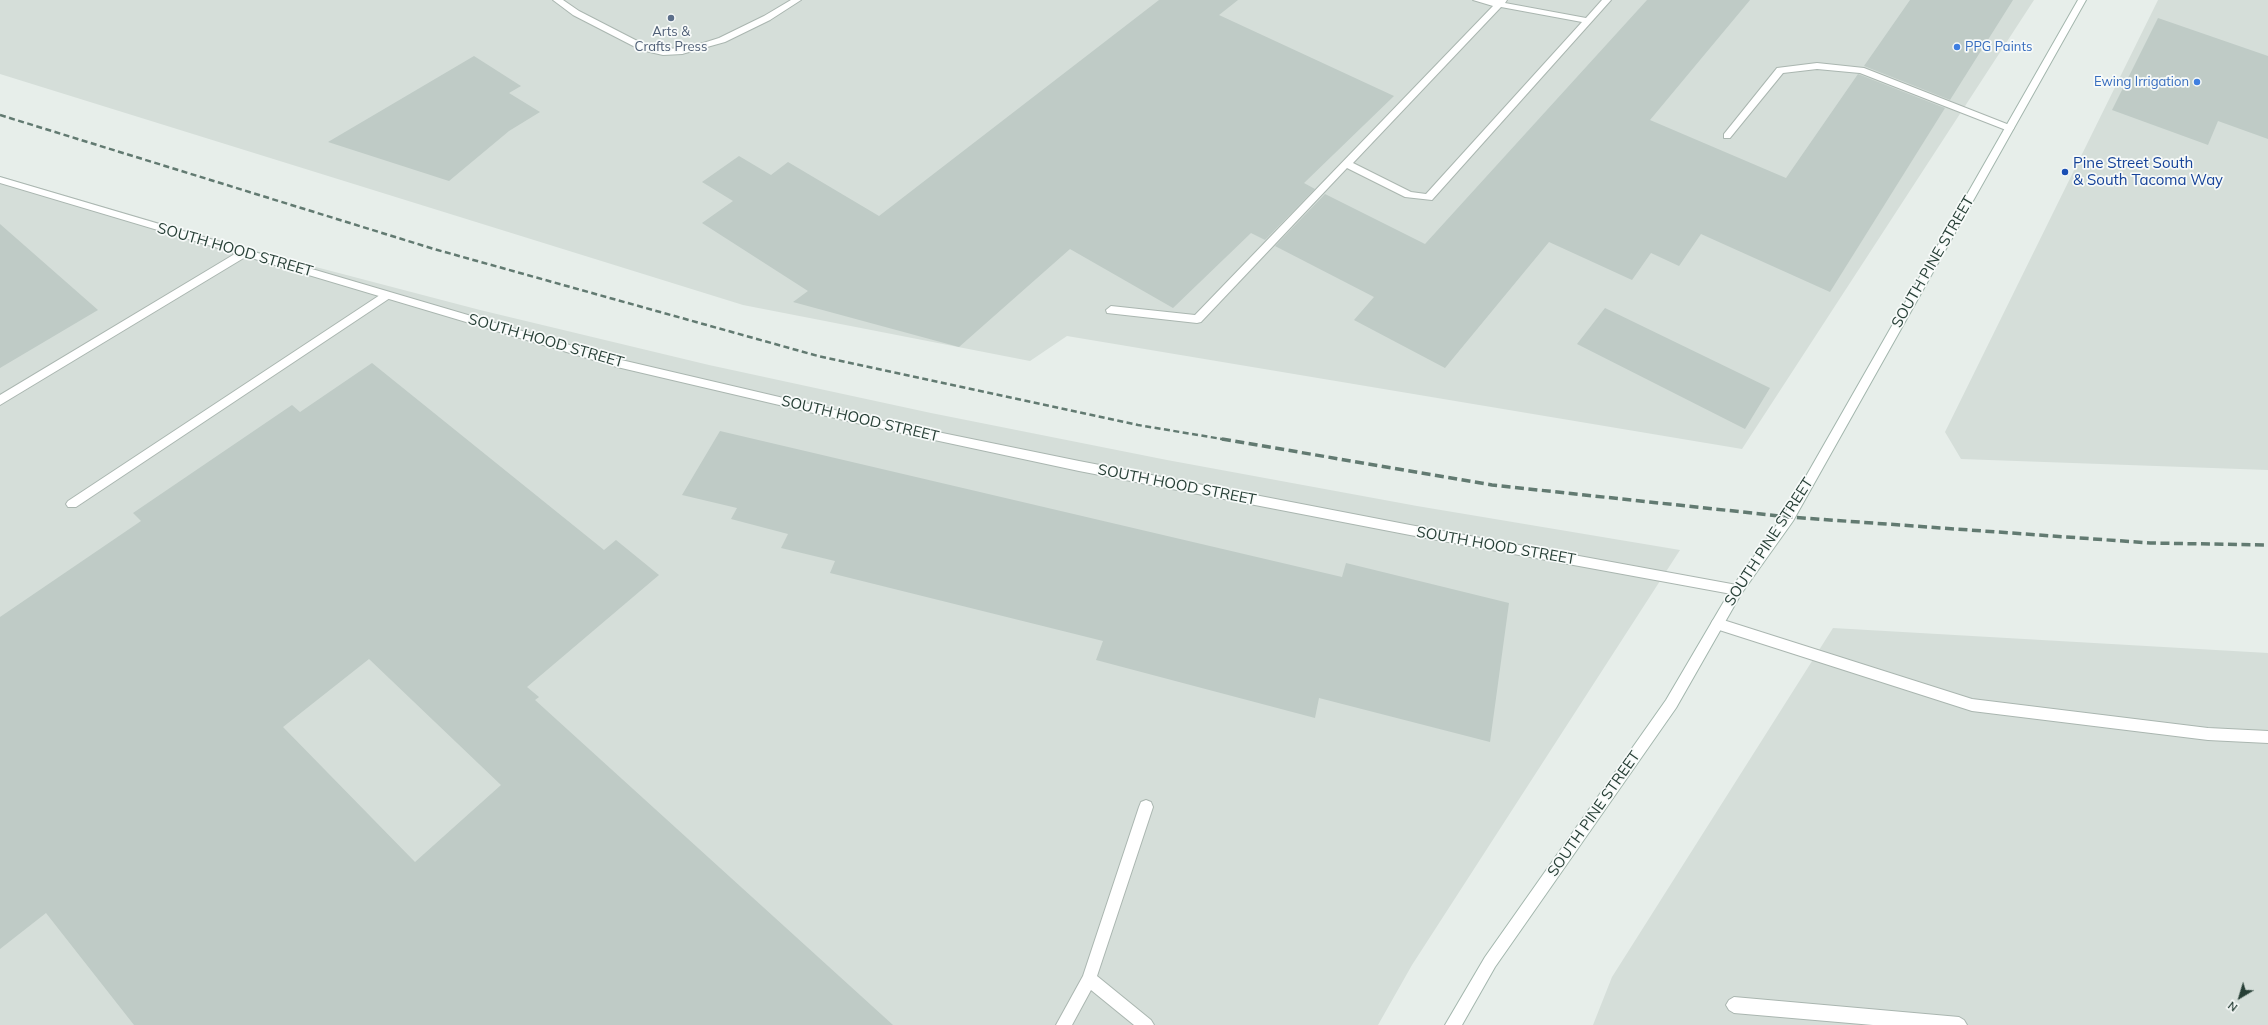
<!DOCTYPE html>
<style>
body{margin:0}
#map{position:relative;width:2268px;height:1025px;overflow:hidden;background:#e7eeea;font-family:Mulish,sans-serif}
canvas{display:block}
.north{position:absolute;left:2220px;top:977px;width:40px;height:40px;-webkit-text-stroke:3px #f7faf9;paint-order:stroke;rotate:218deg;font-size:11px;font-weight:700;line-height:16px;text-align:center;color:#273f36}
.north::after{content:'';display:block;margin:auto;width:14px;height:18px;background:#273f36;clip-path:polygon(50% 0,100% 100%,50% 72%,0 100%)}
</style>
<div id="map">
<canvas width="2268" height="1025"></canvas>
<div class="north">N</div>
</div>
<script>
const g = document.querySelector('canvas').getContext('2d');
g.lineJoin = 'round';
function fill(path, color) { g.fillStyle = color; g.fill(path, 'evenodd'); }
const poly = rows => new Path2D(rows.map(r => 'M' + r).join(''));
function stroke(path, color, width, dash) { g.strokeStyle = color; g.lineWidth = width; g.lineCap = dash ? 'butt' : 'round'; g.setLineDash(dash || []); g.stroke(path); }
function label(font, color, halo, rows, align = 'center') {
  g.font = font + ' Mulish,sans-serif'; g.lineWidth = 3.5; g.setLineDash([]); g.textBaseline = 'middle'; g.strokeStyle = halo; g.fillStyle = color; for (const [text, x, y, turn = 0] of rows) {
    g.save(); g.translate(x, y); g.rotate((+turn || 0) * Math.PI / 180); g.textAlign = isNaN(turn) ? turn : align; if (halo) g.strokeText(text, 0, 0); g.fillText(text, 0, 0); g.restore();
  }
}
fill(poly([
 [0,0,2034,0,1742,449,1067,336,1030,361,743,305,0,74],
 [2158,0,2268,0,2268,470,1961,459,1945,432],
 [0,176,270,255,480,310,709,365,931,413,1167,460,1417,506,1680,550,1412,965,1378,1025,0,1025],
 [1833,628,2268,653,2268,1025,1593,1025,1612,977]
]), '#d5ded9');
fill(poly([
 [1159,0,1238,0,1219,15,1394,96,1304,183,1315,189,1265,240,1251,233,1173,308,1070,249,959,347,793,302,808,291,702,223,733,201,702,182,739,156,771,175,788,162,879,216],
 [1647,0,1750,0,1650,120,1786,178,1858,74,1945,108,1830,292,1701,234,1679,266,1651,253,1632,280,1549,242,1445,368,1354,320,1374,297,1275,246,1325,194,1425,244],
 [1910,0,2013,0,1950,100,1864,66],
 [2158,18,2268,56,2268,139,2218,121,2208,145,2112,110],
 [474,56,521,86,509,93,540,112,509,131,449,181,328,142],
 [0,224,98,310,0,368],
 [1605,308,1770,388,1745,429,1577,344],
 [372,363,604,550,616,540,659,575,527,687,539,697,535,700,893,1025,134,1025,46,913,0,949,0,617,141,521,133,513,292,405,300,412],
 [369,659,501,785,415,862,283,727],
 [720,431,1342,577,1346,563,1509,603,1490,742,1319,698,1315,718,1096,660,1103,641,830,573,835,561,781,548,788,534,731,519,737,508,682,495]
]), '#bfcbc6');
const service = poly([
 [553,0,563,0,579,11,647,46,663,49,682,48,686,51,682,54,663,55,641,50,573,15,553,0],
 [1473,0,1507,0,1505,3,1586,18,1602,0,1611,0,1432,200,1405,197,1347,168,1201,322,1197,323,1107,313,1106,310,1111,306,1195,315,1493,6,1473,0],
 [1501,7,1582,22,1426,194,1411,192,1353,163,1501,7],
 [1817,63,1864,68,2012,126,2014,128,2012,130,2006,130,1860,73,1817,69,1783,73,1730,138,1724,138,1724,134,1777,68,1817,63],
 [243,249,247,250,248,253,247,256,0,405,0,395,243,249],
 [386,291,391,295,390,298,76,507,68,507,66,504,68,501,386,291],
 [1717,618,1972,699,2208,728,2268,731,2268,743,2208,740,1972,711,1713,628,1711,624,1713,620,1717,618],
 [1146,800,1151,802,1153,807,1097,976,1151,1020,1154,1025,1134,1025,1091,990,1072,1025,1056,1025,1083,976,1139,807,1141,802,1146,800],
 [1734,997,1959,1017,1964,1020,1967,1025,1873,1025,1734,1013,1729,1010,1726,1005,1729,1000,1734,997]
]);
const minor = poly([
 [791,0,801,0,770,20,725,42,682,54,678,51,719,38,764,16,791,0],
 [0,177,617,359,869,418,1079,461,1410,525,1737,585,1741,586,1743,590,1741,594,1737,595,1410,535,1079,471,869,426,617,367,0,183,0,177]
]);
const secondary = poly([
 [2078,0,2086,0,1793,521,1741,594,1676,708,1495,967,1462,1025,1445,1025,1485,957,1666,700,1733,586,1785,513,2078,0]
]);
stroke(service, '#aab6b0', 2);
stroke(minor, '#aab6b0', 2);
stroke(secondary, '#a3b6ad', 2);
fill(service, '#fff');
fill(minor, '#fff');
fill(secondary, '#fff');
stroke(poly([
 [0,115,434,249,818,356,1138,425,1228,440]
]), '#627a71', 2.5, [6, 3.5]);
stroke(poly([
 [1222,439,1492,485,1789,517,2150,543,2268,545]
]), '#627a71', 3.5, [9, 4.5]);
for (const [x, y, r, color] of [
 [671,18,4,"#5c6f8a"],
 [1957,47,4,"#3f7fe0"],
 [2197,82,4,"#3f7fe0"],
 [2065,172,4,"#1a4fb4"]
]) { const dot = new Path2D(); dot.arc(x, y, r, 0, 2 * Math.PI); g.fillStyle = color; g.fill(dot); stroke(dot, '#f7faf9', 1.5); }
label('13px', '#4e5e75', '#f7faf9', [
 ["Arts &",671,32],
 ["Crafts Press",671,47]
]);
label('13px', '#366cbe', '#f7faf9', [
 ["PPG Paints",1965,47],
 ["Ewing Irrigation",2189,82,"right"]
], 'left');
label('15px', '#164399', '#f7faf9', [
 ["Pine Street South",2073,163],
 ["& South Tacoma Way",2073,180]
], 'left');
label('15px', '#273f36', '#f7faf9', [
 ["SOUTH HOOD STREET",235,250,16],
 ["SOUTH PINE STREET",1933,262,-60],
 ["SOUTH HOOD STREET",546,341,16],
 ["SOUTH HOOD STREET",860,419,13],
 ["SOUTH HOOD STREET",1177,485,11],
 ["SOUTH PINE STREET",1769,542,-57],
 ["SOUTH HOOD STREET",1496,546,10],
 ["SOUTH PINE STREET",1594,814,-55]
]);
</script>
